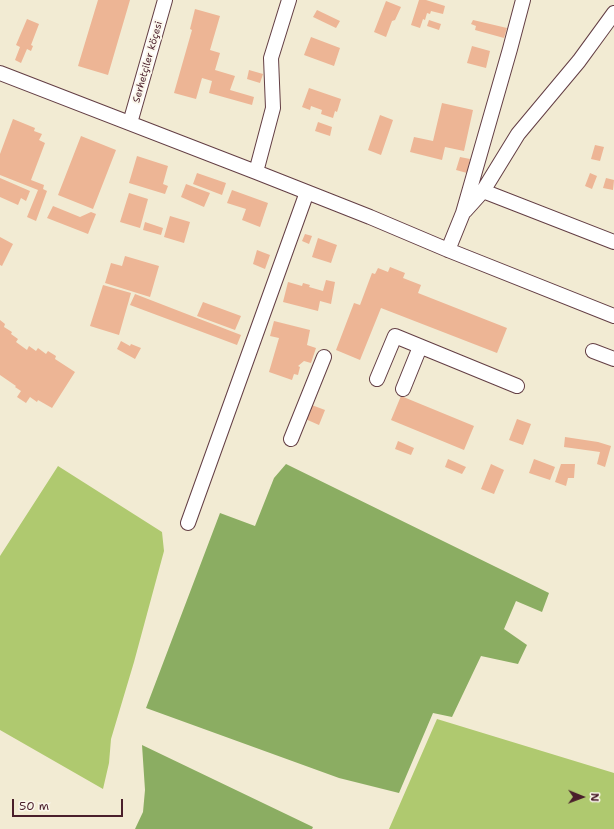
<!DOCTYPE html>
<meta charset="utf-8">
<style>
body{margin:0}
#map{position:relative;width:614px;height:829px;overflow:hidden;background:#f2ebd3;font-family:"Shantell Sans",sans-serif}
canvas{display:block}
.north{position:absolute;left:562px;top:777px;width:40px;height:40px;-webkit-text-stroke:3px #fbf7ec;paint-order:stroke;rotate:91deg;font-size:11px;font-weight:700;line-height:16px;text-align:center;color:#4a1f2b}
.north::after{content:'';display:block;margin:auto;width:14px;height:18px;background:#4a1f2b;clip-path:polygon(50% 0,100% 100%,50% 72%,0 100%)}
.scale{position:absolute;left:12px;top:799px;width:111px;height:18px;box-sizing:border-box;border:2px solid #4a1f2b;border-top:0;padding-left:5px;font-size:12px;line-height:14px;white-space:nowrap;color:#4a1f2b;-webkit-text-stroke:3px #fbf7ec;paint-order:stroke}
</style>
<div id="map">
<canvas width="614" height="829"></canvas>
<div class="north">N</div>
<div class="scale">50 m</div>
</div>
<script>
const g = document.querySelector('canvas').getContext('2d');
g.lineJoin = 'round';
function fill(path, color) { g.fillStyle = color; g.fill(path, 'evenodd'); }
const poly = rows => new Path2D(rows.map(r => 'M' + r).join(''));
function stroke(path, color, width, dash) { g.strokeStyle = color; g.lineWidth = width; g.lineCap = dash ? 'butt' : 'round'; g.setLineDash(dash || []); g.stroke(path); }
function label(font, color, halo, rows, align = 'center') {
  g.font = font + ' "Shantell Sans",sans-serif'; g.lineWidth = 4; g.setLineDash([]); g.textBaseline = 'middle'; g.strokeStyle = halo; g.fillStyle = color; for (const [text, x, y, turn = 0] of rows) {
    g.save(); g.translate(x, y); g.rotate((+turn || 0) * Math.PI / 180); g.textAlign = isNaN(turn) ? turn : align; if (halo) g.strokeText(text, 0, 0); g.fillText(text, 0, 0); g.restore();
  }
}
fill(poly([
 [58,466,162,532,164,551,134,662,111,739,109,763,103,789,0,730,0,556],
 [437,719,614,773,614,829,389,829]
]), '#afc96f');
fill(poly([
 [286,464,549,593,542,612,516,601,504,629,527,645,518,664,481,656,452,717,433,713,399,793,339,778,146,708,220,513,255,526,274,478],
 [142,745,313,827,312,829,135,829,143,812,145,790]
]), '#8bad62');
fill(poly([
 [98,0,130,0,108,75,78,66],
 [419,0,426,0,445,6,443,14,431,11,430,14,427,13,425,20,423,19,420,28,411,25],
 [386,1,401,7,395,20,392,21,386,37,374,32],
 [195,9,220,16,210,50,220,53,215,70,235,76,230,90,254,97,252,105,209,93,212,81,202,78,196,99,174,93,192,30,190,29],
 [317,10,340,21,336,28,313,17],
 [27,19,39,24,31,45,33,46,31,51,27,49,21,63,15,60,20,47,16,45],
 [429,20,441,24,439,30,427,26],
 [473,20,507,28,504,38,475,30,476,26,471,24],
 [311,37,340,48,334,66,304,55],
 [472,46,490,51,486,68,467,63],
 [249,70,263,74,260,83,247,79],
 [309,88,341,99,337,112,335,111,333,118,321,114,322,110,311,106,310,110,302,107],
 [442,103,473,110,464,151,445,147,442,160,410,152,414,137,433,141],
 [380,115,393,120,381,155,368,150],
 [13,119,35,128,34,131,42,134,39,140,45,143,31,180,44,185,43,189,47,191,36,221,27,217,38,190,0,175,0,154],
 [318,122,332,127,330,136,315,131],
 [81,136,116,150,93,209,58,195],
 [595,145,604,147,600,161,591,159],
 [137,156,168,166,163,184,168,186,165,194,129,183],
 [460,157,470,159,467,173,456,170],
 [197,173,226,183,222,195,193,184],
 [590,173,597,176,592,189,585,186],
 [0,178,30,191,26,201,21,198,18,205,0,197],
 [606,178,614,180,613,190,603,188],
 [186,184,210,193,204,207,181,197],
 [232,190,268,203,260,227,242,220,246,209,227,203],
 [129,193,148,199,140,228,120,222],
 [53,206,80,217,91,212,96,214,88,234,47,218],
 [170,216,190,222,184,243,164,237],
 [145,222,163,228,161,235,143,230],
 [305,234,312,236,309,244,302,241],
 [0,237,13,244,2,266,0,265],
 [318,238,337,245,331,263,312,257],
 [257,250,270,255,265,269,253,264],
 [125,256,159,266,150,297,105,283,111,263,122,266],
 [390,267,405,273,403,278,421,285,418,293,507,328,497,353,381,308,360,360,336,350,354,303,360,305,372,273,375,274,378,268,388,272],
 [326,280,335,282,331,304,320,301,318,311,283,302,288,282,302,286,303,283,310,285,309,287,323,291],
 [103,285,131,293,119,335,90,326],
 [135,294,241,335,237,345,130,305],
 [203,302,241,316,235,330,197,316],
 [0,320,5,324,4,327,12,332,11,334,18,339,16,342,27,350,29,346,36,351,38,348,46,354,48,351,56,356,55,359,75,372,52,408,38,400,37,402,30,397,26,403,17,397,21,391,15,387,16,386,0,375],
 [274,321,310,330,307,345,316,348,311,363,304,361,298,366,300,367,298,375,294,374,292,380,269,372,279,338,270,336],
 [121,341,130,346,131,344,141,348,135,359,117,349],
 [401,396,474,426,464,450,391,420],
 [309,404,325,410,319,425,303,418],
 [517,419,531,424,523,445,509,440],
 [565,437,598,442,611,446,605,467,597,464,600,452,564,447],
 [398,441,414,448,411,455,395,449],
 [448,459,466,467,462,474,445,467],
 [534,459,555,467,550,480,529,473],
 [491,464,504,470,494,494,481,489],
 [561,464,575,464,574,478,568,478,566,486,555,482]
]), '#edb595');
const minor = poly([
 [0,73,256,172,370,217,448,250,614,316],
 [130,123,165,0],
 [256,172,273,108,271,58,289,0],
 [483,191,614,242],
 [465,211,483,191,518,134,579,61,614,13],
 [448,250,463,213,510,49,523,0],
 [593,351,614,359],
 [377,379,395,336,517,386],
 [403,389,420,347],
 [291,439,324,357],
 [188,523,307,192]
]);
stroke(minor, '#633e44', 16);
stroke(minor, '#fff', 14);
label('10px', '#4a1f2b', '#fbf7ec', [
 ["Serhetçiler köçesi",148,62,-74]
]);
</script>
